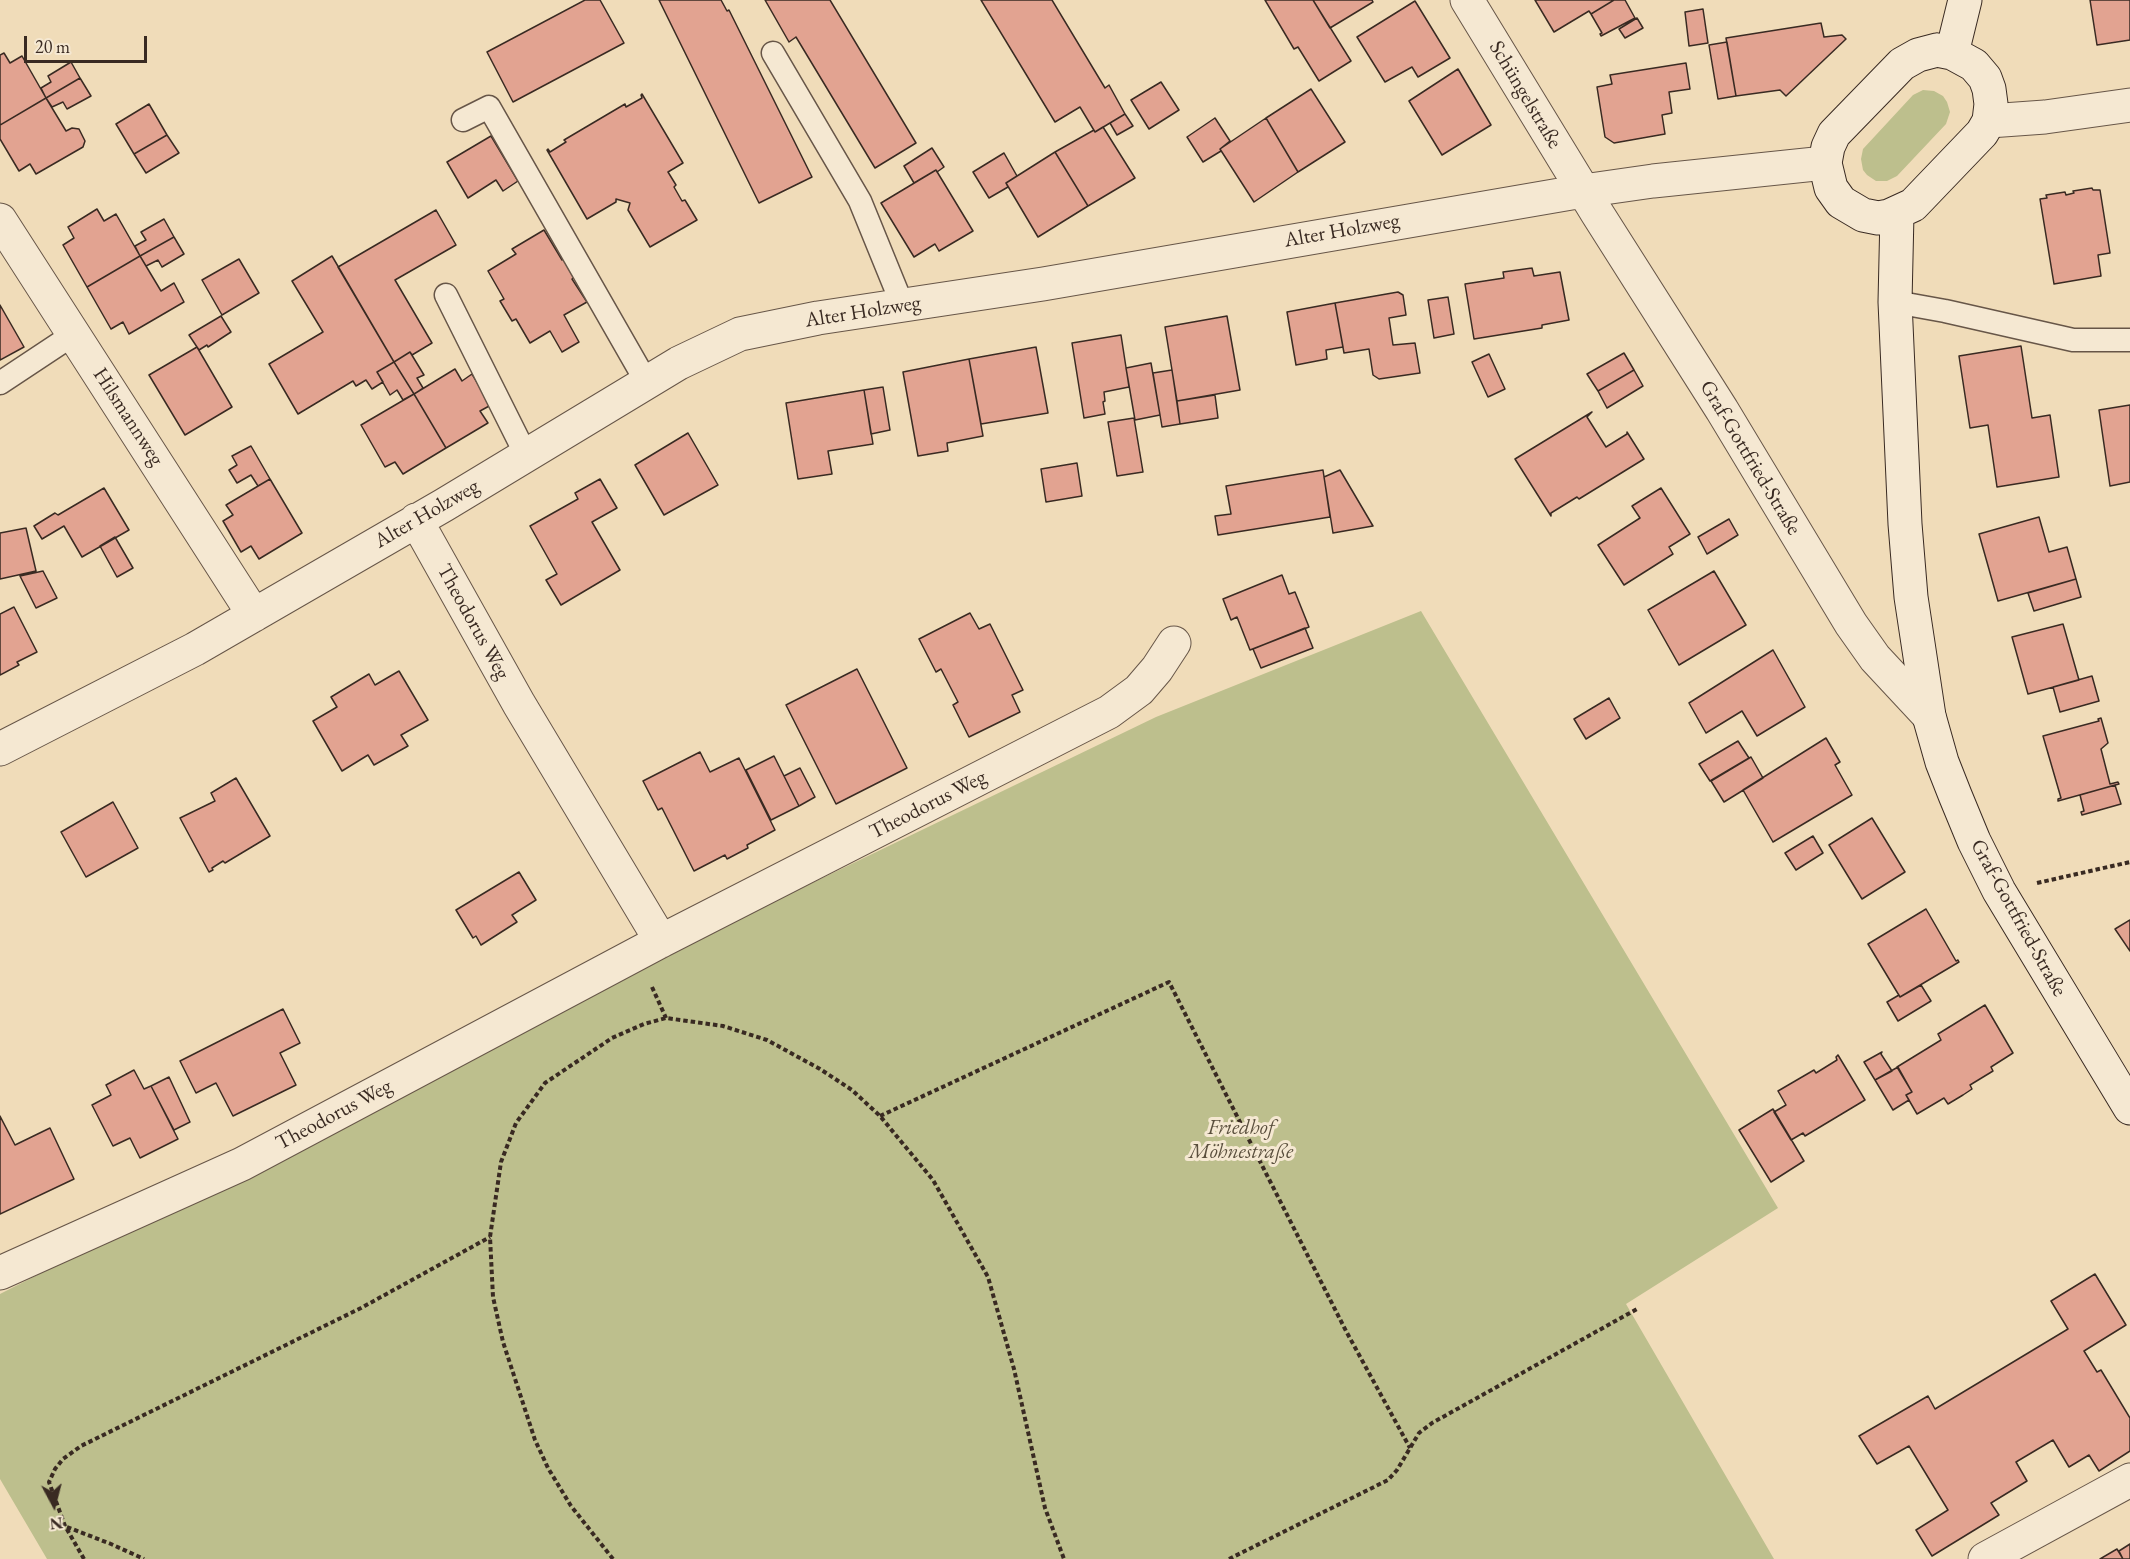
<!DOCTYPE html>
<meta charset="utf-8">
<style>
body{margin:0}
#map{position:relative;width:2130px;height:1559px;overflow:hidden;background:#f0dcb9;font-family:"EB Garamond",serif}
canvas{display:block}
.north{position:absolute;left:24px;top:1475px;width:60px;height:60px;-webkit-text-stroke:4px #f5e8d2;paint-order:stroke;rotate:173deg;font-size:16px;font-weight:700;line-height:24px;text-align:center;color:#392a22}
.north::after{content:'';display:block;margin:auto;width:21px;height:27px;background:#392a22;clip-path:polygon(50% 0,100% 100%,50% 72%,0 100%)}
.scale{position:absolute;left:24px;top:36px;width:123px;height:27px;box-sizing:border-box;border:3px solid #392a22;border-top:0;padding-left:8px;font-size:18px;line-height:21px;white-space:nowrap;color:#392a22;-webkit-text-stroke:4px #f5e8d2;paint-order:stroke}
</style>
<div id="map">
<canvas width="2130" height="1559"></canvas>
<div class="north">N</div>
<div class="scale">20 m</div>
</div>
<script>
const g = document.querySelector('canvas').getContext('2d');
g.lineJoin = 'round';
function fill(path, color) { g.fillStyle = color; g.fill(path, 'evenodd'); }
const poly = rows => new Path2D(rows.map(r => 'M' + r).join(''));
function stroke(path, color, width, dash) { g.strokeStyle = color; g.lineWidth = width; g.lineCap = dash ? 'butt' : 'round'; g.setLineDash(dash || []); g.stroke(path); }
function label(font, color, halo, rows, align = 'center') {
  g.font = font + ' "EB Garamond",serif'; g.lineWidth = 6; g.setLineDash([]); g.textBaseline = 'middle'; g.strokeStyle = halo; g.fillStyle = color; for (const [text, x, y, turn = 0] of rows) {
    g.save(); g.translate(x, y); g.rotate((+turn || 0) * Math.PI / 180); g.textAlign = isNaN(turn) ? turn : align; if (halo) g.strokeText(text, 0, 0); g.fillText(text, 0, 0); g.restore();
  }
}
fill(poly([
 [1923,90,1934,91,1943,96,1947,102,1950,112,1946,124,1897,176,1887,181,1876,181,1867,175,1863,170,1861,159,1863,149,1913,95],
 [1421,611,1778,1208,1626,1304,1774,1559,47,1559,0,1479,0,1294,696,939,1156,717]
]), '#bdbf8d');
const building = poly([
 [585,0,600,0,624,43,513,102,487,52,585,0],
 [659,0,721,0,727,11,729,10,812,177,759,203,659,0],
 [765,0,830,0,916,143,875,168,796,37,789,42,765,0],
 [981,0,1052,0,1105,88,1109,85,1125,114,1095,132,1080,107,1055,122,981,0],
 [1265,0,1313,0,1351,61,1319,81,1298,47,1294,49,1265,0],
 [1313,0,1372,0,1373,2,1330,28,1313,0],
 [1535,0,1614,0,1591,14,1589,11,1554,32,1535,0],
 [1614,0,1625,0,1635,18,1601,36,1600,34,1602,33,1591,14,1614,0],
 [2090,0,2130,0,2130,40,2097,45,2090,0],
 [1415,1,1450,58,1418,77,1412,67,1385,82,1357,37,1415,1],
 [1703,9,1708,43,1689,46,1685,12,1703,9],
 [1637,18,1643,28,1625,38,1619,29,1637,18],
 [1821,23,1824,37,1842,35,1846,39,1786,96,1780,90,1736,96,1726,38,1821,23],
 [1727,42,1736,96,1718,99,1709,45,1727,42],
 [4,53,10,63,22,56,46,98,0,125,0,55,4,53],
 [71,62,80,78,46,98,41,88,51,82,48,76,71,62],
 [1686,63,1690,89,1669,92,1672,113,1662,115,1665,134,1614,143,1605,137,1597,87,1612,84,1610,75,1686,63],
 [1458,69,1491,125,1442,155,1409,101,1458,69],
 [80,78,91,96,67,109,63,102,52,107,46,98,80,78],
 [1161,82,1179,110,1149,129,1131,100,1161,82],
 [1311,89,1345,142,1298,172,1266,118,1311,89],
 [642,94,683,163,668,172,676,185,674,187,682,201,685,200,697,220,650,247,628,210,630,203,616,199,616,202,587,219,547,150,548,149,550,152,566,142,564,140,625,104,626,107,642,98,641,95,642,94],
 [46,98,66,131,72,128,79,129,85,141,83,147,36,174,30,164,19,171,0,139,0,125,46,98],
 [149,104,167,135,134,154,116,124,149,104],
 [1125,114,1133,126,1117,135,1110,123,1125,114],
 [1215,118,1230,141,1220,149,1221,151,1203,162,1187,137,1215,118],
 [1266,118,1298,172,1254,202,1220,149,1266,118],
 [1103,127,1135,178,1088,206,1055,152,1094,130,1095,132,1103,127],
 [167,135,179,153,146,173,134,154,167,135],
 [491,136,518,181,503,191,496,180,468,198,447,162,491,136],
 [932,148,944,167,937,172,936,170,914,183,904,166,932,148],
 [1055,152,1088,206,1038,237,1006,183,1055,152],
 [1004,153,1017,176,1006,183,1008,187,989,198,973,172,1004,153],
 [936,170,973,231,939,251,935,244,914,257,881,203,936,170],
 [2092,188,2093,190,2100,190,2110,253,2098,255,2101,276,2054,284,2040,199,2047,198,2046,195,2065,192,2066,195,2074,193,2073,191,2092,188],
 [97,209,104,221,116,214,140,256,87,287,63,245,74,238,68,227,97,209],
 [436,210,456,245,395,280,432,343,412,355,410,352,394,362,338,267,436,210],
 [164,219,174,237,140,256,135,246,146,240,141,232,164,219],
 [544,230,562,260,566,257,576,276,572,279,587,302,564,315,579,342,562,352,550,331,530,343,516,319,512,321,500,301,504,299,488,271,516,254,512,249,544,230],
 [174,237,184,254,162,267,158,260,146,266,140,256,174,237],
 [140,256,161,291,174,283,184,302,129,334,123,322,111,329,87,287,140,256],
 [332,256,394,362,377,372,383,382,372,389,366,380,356,386,353,381,298,414,269,364,323,332,292,281,332,256],
 [239,259,259,293,222,315,202,280,239,259],
 [1532,268,1534,276,1560,272,1569,320,1542,325,1542,328,1474,339,1465,284,1504,278,1503,272,1532,268],
 [1398,292,1403,295,1406,315,1389,318,1393,345,1415,343,1420,373,1379,379,1373,375,1369,349,1344,353,1335,303,1398,292],
 [1448,297,1454,334,1434,338,1428,300,1448,297],
 [1335,303,1343,347,1326,350,1327,359,1296,365,1287,312,1335,303],
 [0,305,24,347,0,360,0,305],
 [221,316,231,332,208,347,207,345,199,350,189,335,221,316],
 [1227,316,1240,390,1177,401,1165,327,1227,316],
 [1121,335,1129,387,1104,392,1105,401,1103,402,1105,414,1084,418,1072,343,1121,335],
 [2021,346,2032,418,2050,415,2059,477,1997,487,1988,425,1970,428,1959,356,2021,346],
 [197,347,232,407,185,435,149,375,197,347],
 [1036,347,1048,413,981,424,969,359,1036,347],
 [410,352,424,375,417,378,423,388,414,394,394,362,410,352],
 [1624,353,1634,370,1598,391,1587,374,1624,353],
 [1489,354,1505,389,1488,397,1472,362,1489,354],
 [969,359,983,436,947,443,948,451,918,456,903,372,969,359],
 [394,362,414,394,403,400,397,390,390,395,377,372,394,362],
 [1151,363,1160,415,1135,420,1126,368,1151,363],
 [455,369,462,381,472,374,491,405,480,411,488,423,446,448,414,394,455,369],
 [1172,370,1180,424,1162,427,1153,373,1172,370],
 [1634,370,1643,386,1607,408,1598,391,1634,370],
 [883,387,890,430,871,434,864,390,883,387],
 [864,390,873,444,828,451,832,474,798,479,786,403,864,390],
 [414,394,446,448,403,474,395,462,385,467,361,425,414,394],
 [1215,395,1218,418,1180,424,1177,401,1215,395],
 [2130,405,2130,482,2110,486,2099,410,2130,405],
 [1592,412,1587,417,1606,447,1627,434,1627,432,1644,459,1579,499,1577,497,1551,513,1551,516,1515,459,1592,412],
 [1134,418,1143,472,1117,476,1108,422,1134,418],
 [688,433,718,485,664,515,635,465,688,433],
 [251,446,270,479,258,486,251,475,237,483,229,470,237,465,232,456,251,446],
 [1077,463,1082,496,1046,502,1041,469,1077,463],
 [1323,470,1330,517,1218,535,1215,516,1231,514,1226,486,1323,470],
 [1340,470,1373,526,1333,533,1324,477,1340,470],
 [270,479,302,533,259,559,251,546,241,552,223,521,233,515,226,505,270,479],
 [600,479,617,508,592,522,620,570,561,605,546,580,557,574,530,526,578,499,575,493,600,479],
 [104,488,129,530,82,557,64,526,42,539,34,526,55,513,58,515,104,488],
 [1661,488,1690,534,1669,547,1673,554,1624,585,1598,545,1640,518,1632,506,1661,488],
 [2039,517,2049,552,2067,547,2076,579,1998,601,1979,534,2039,517],
 [1729,519,1738,535,1707,554,1698,537,1729,519],
 [26,528,36,571,0,579,0,533,26,528],
 [115,537,133,568,117,577,100,546,115,537],
 [43,571,57,598,36,608,20,576,43,571],
 [1714,571,1746,625,1679,665,1648,610,1714,571],
 [1282,575,1289,594,1295,592,1309,627,1250,650,1237,617,1231,620,1223,599,1282,575],
 [2076,579,2081,597,2034,611,2028,593,2076,579],
 [14,607,37,652,17,662,19,665,0,675,0,614,14,607],
 [970,613,979,629,990,624,1023,690,1012,695,1020,712,969,737,953,705,958,702,941,669,936,672,919,639,970,613],
 [2063,624,2079,680,2028,694,2012,637,2063,624],
 [1305,628,1313,648,1261,668,1253,649,1305,628],
 [1773,650,1805,707,1757,736,1742,711,1706,733,1689,703,1773,650],
 [857,669,907,768,836,804,786,705,857,669],
 [399,671,428,720,401,735,408,746,374,765,368,755,342,771,313,721,337,707,331,697,369,674,375,685,399,671],
 [2092,676,2099,701,2060,712,2053,687,2092,676],
 [1609,698,1620,718,1586,739,1574,719,1609,698],
 [2101,718,2108,743,2101,749,2110,784,2118,782,2119,784,2058,801,2058,799,2061,798,2043,736,2099,721,2098,719,2101,718],
 [1826,738,1840,762,1835,765,1852,795,1773,842,1743,790,1826,738],
 [1738,741,1749,758,1710,781,1699,764,1738,741],
 [700,752,710,772,739,758,775,830,747,845,748,848,727,859,725,855,694,871,662,808,658,810,643,781,700,752],
 [774,756,799,806,771,820,746,770,774,756],
 [1751,757,1763,778,1724,802,1711,781,1751,757],
 [800,768,815,797,799,806,784,776,800,768],
 [236,778,270,836,225,863,223,861,212,868,213,870,209,872,180,818,215,801,211,793,236,778],
 [2115,785,2121,804,2082,815,2081,812,2084,811,2080,795,2115,785],
 [113,802,138,848,86,877,61,832,113,802],
 [1872,818,1905,872,1862,899,1829,845,1872,818],
 [1813,836,1823,853,1796,870,1785,853,1813,836],
 [519,872,536,900,512,915,517,922,481,945,476,936,473,938,456,910,519,872],
 [1926,909,1956,961,1958,960,1959,962,1900,997,1868,944,1926,909],
 [2130,920,2130,951,2115,929,2130,920],
 [1921,985,1931,1001,1898,1021,1887,1002,1899,995,1900,997,1921,985],
 [1985,1005,2013,1053,1991,1067,1993,1071,1970,1085,1972,1089,1963,1095,1948,1104,1944,1098,1917,1114,1906,1095,1912,1092,1897,1067,1941,1040,1938,1034,1985,1005],
 [283,1009,300,1043,280,1053,296,1085,233,1116,216,1083,196,1093,180,1061,283,1009],
 [1882,1052,1881,1054,1892,1071,1875,1080,1864,1062,1882,1052],
 [1838,1055,1865,1100,1805,1136,1803,1133,1791,1140,1774,1112,1786,1105,1778,1091,1814,1070,1816,1073,1837,1060,1836,1057,1838,1055],
 [1898,1067,1912,1092,1906,1095,1909,1100,1893,1110,1875,1080,1898,1067],
 [134,1070,144,1089,151,1086,178,1139,140,1158,130,1138,113,1146,92,1105,111,1095,106,1085,134,1070],
 [169,1077,190,1122,174,1130,151,1086,169,1077],
 [1773,1109,1804,1161,1771,1182,1739,1130,1773,1109],
 [0,1116,15,1145,50,1128,74,1179,0,1214,0,1116],
 [2095,1274,2126,1325,2084,1351,2097,1372,2101,1370,2130,1418,2130,1451,2099,1471,2089,1455,2069,1467,2053,1440,2016,1462,2027,1481,1991,1503,1999,1515,1932,1556,1916,1530,1948,1510,1909,1446,1877,1464,1859,1436,1928,1396,1935,1409,2068,1329,2051,1301,2095,1274],
 [2130,1544,2130,1559,2123,1559,2119,1551,2130,1544],
 [2117,1549,2123,1559,2100,1559,2117,1549]
]);
fill(building, '#e2a391');
stroke(building, '#392a22', 1.5);
const lane = poly([
 [773,53,860,201,902,304],
 [463,120,489,107,647,383],
 [446,295,526,455],
 [1895,302,1945,311,2073,340,2130,340],
 [0,383,74,334]
]);
const street = poly([
 [1467,0,1597,213,1722,410,1851,624,1875,658,1929,716],
 [1989,121,2045,117,2130,105],
 [0,220,254,615],
 [416,520,519,704,661,941],
 [0,749,195,649,444,505,679,363,740,334,818,318,1043,284,1583,191,1653,181,1825,163],
 [0,1273,242,1164,661,941,1109,712,1139,690,1157,669,1174,643],
 [1985,1559,2130,1480]
]);
const secondary = poly([
 [1937,50,1952,53,1974,65,1985,78,1989,89,1991,104,1989,121,1982,133,1913,205,1889,216,1878,218,1863,215,1841,202,1831,188,1825,163,1828,147,1834,134,1902,64,1918,55,1937,50],
 [1952,53,1965,0],
 [1897,214,1895,302,1905,524,1911,597,1929,716,1942,762,1955,795,1974,841,1999,891,2130,1108]
]);
stroke(lane, '#675648', 25);
stroke(street, '#675648', 35);
stroke(secondary, '#392a22', 35);
stroke(poly([
 [2037,883,2130,862],
 [652,987,666,1018],
 [880,1116,1169,982,1346,1331,1410,1448],
 [67,1527,111,1544,144,1559],
 [84,1559,65,1526,49,1482,55,1469,63,1459,81,1446,361,1308,490,1237],
 [613,1559,571,1506,548,1468,535,1440,503,1342,493,1297,490,1237,501,1162,516,1123,545,1083,612,1038,644,1024,666,1018,723,1026,767,1040,820,1069,852,1090,880,1116,933,1180,988,1277,1014,1369,1045,1508,1064,1559],
 [1229,1559,1388,1480,1397,1470,1419,1433,1432,1423,1637,1309]
]), '#392a22', 4, [4.5, 3]);
stroke(lane, '#f5e8d2', 22);
stroke(street, '#f5e8d2', 33);
stroke(secondary, '#f5e8d2', 33);
label('21px', '#392a22', '#f5e8d2', [
 ["Schüngelstraße",1525,95,59],
 ["Alter Holzweg",1342,231,-10],
 ["Alter Holzweg",863,312,-9],
 ["Hilsmannweg",128,417,57],
 ["Graf-Gottfried-Straße",1750,458,59],
 ["Alter Holzweg",427,514,-30],
 ["Theodorus Weg",473,622,61],
 ["Theodorus Weg",928,805,-27],
 ["Graf-Gottfried-Straße",2018,918,61],
 ["Theodorus Weg",334,1115,-28]
]);
label('italic 21px', '#5a4f3d', '#f5e8d2', [
 ["Friedhof",1241,1128],
 ["Möhnestraße",1241,1152]
]);
</script>
